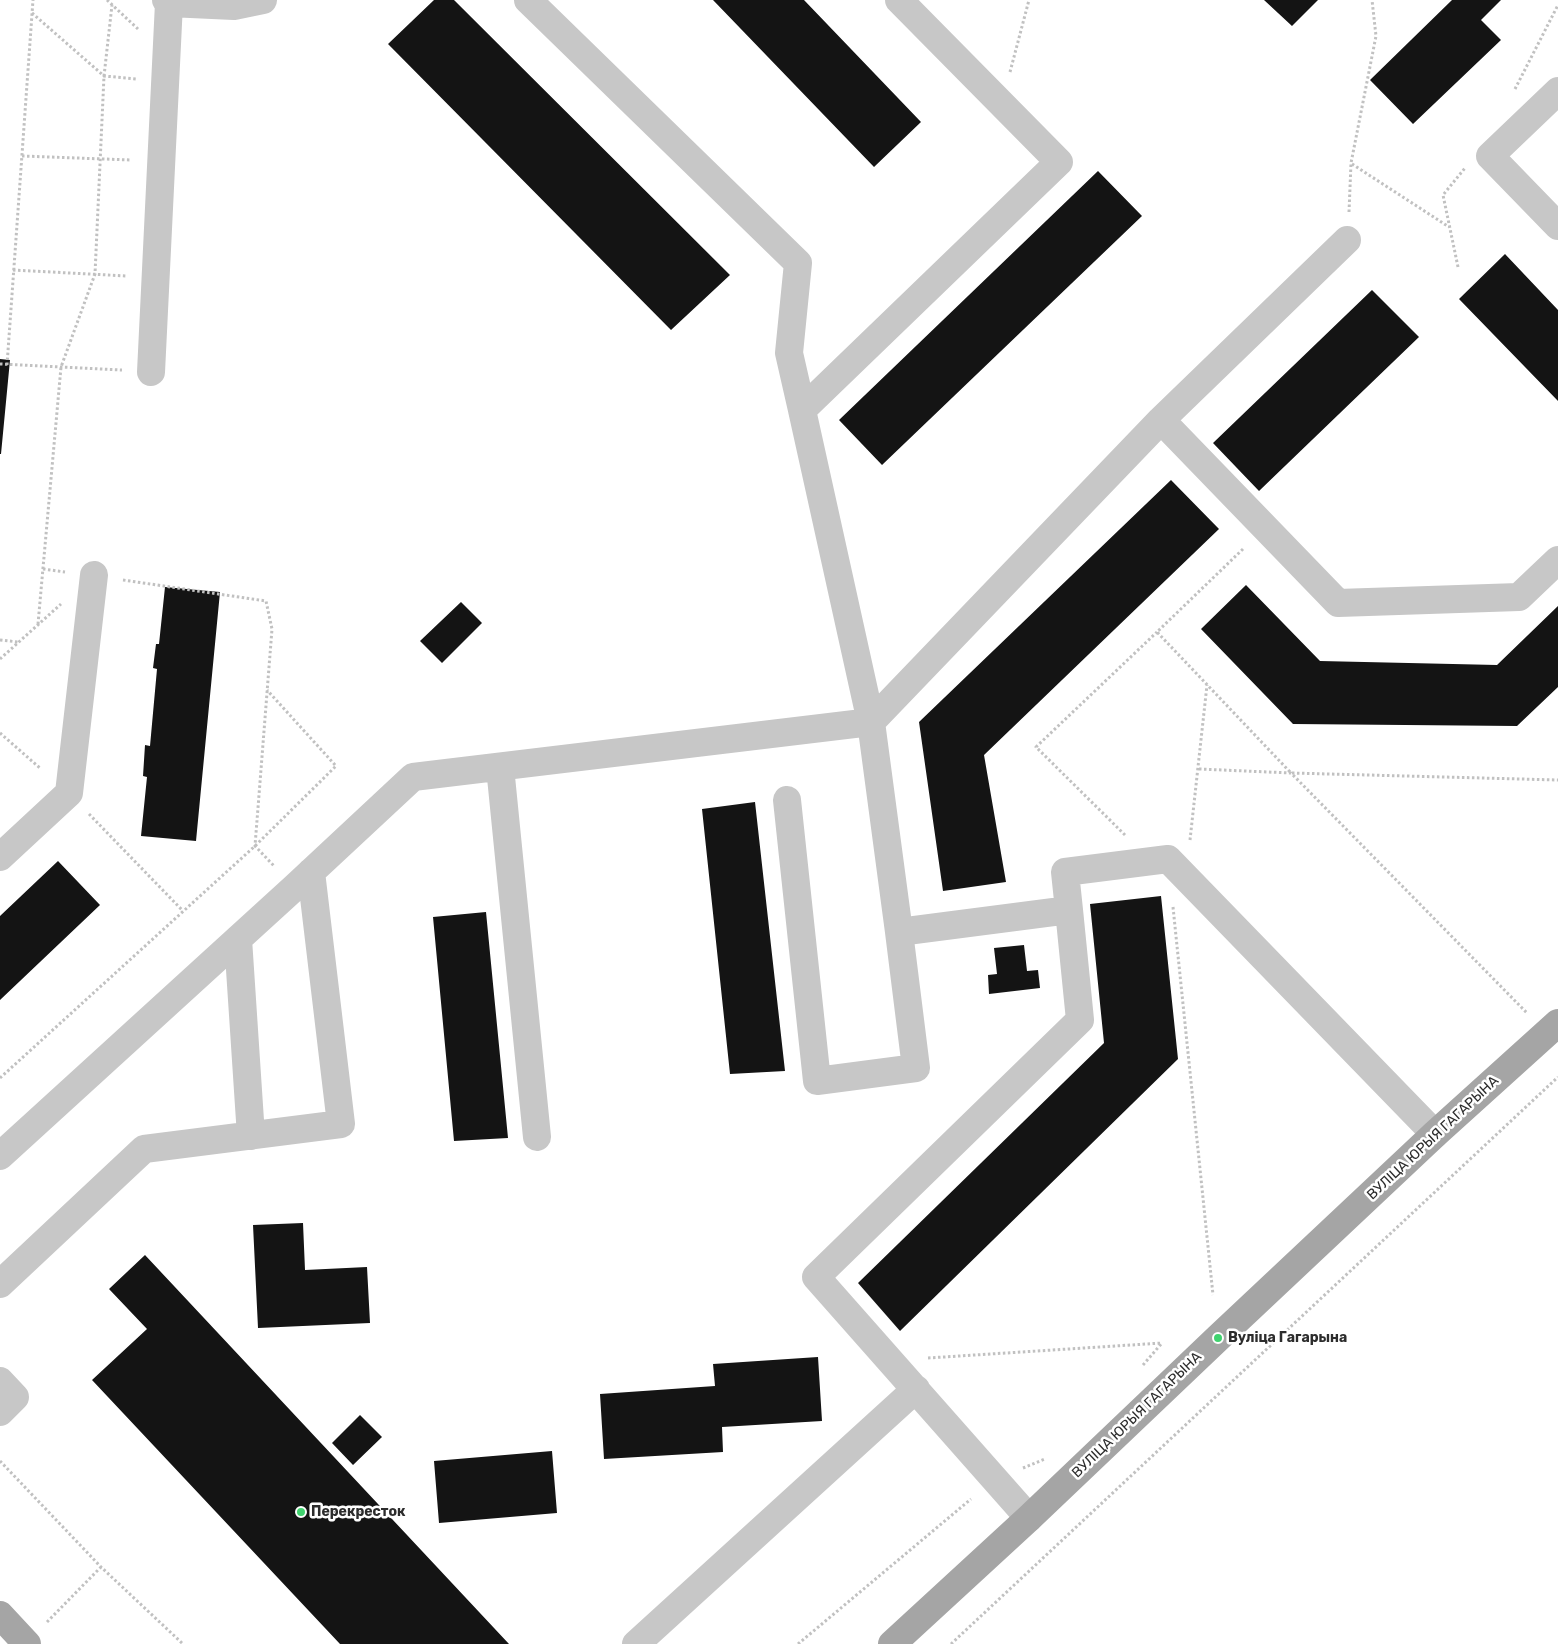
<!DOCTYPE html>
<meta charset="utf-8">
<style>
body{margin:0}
canvas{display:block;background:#fff}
</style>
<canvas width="1558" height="1644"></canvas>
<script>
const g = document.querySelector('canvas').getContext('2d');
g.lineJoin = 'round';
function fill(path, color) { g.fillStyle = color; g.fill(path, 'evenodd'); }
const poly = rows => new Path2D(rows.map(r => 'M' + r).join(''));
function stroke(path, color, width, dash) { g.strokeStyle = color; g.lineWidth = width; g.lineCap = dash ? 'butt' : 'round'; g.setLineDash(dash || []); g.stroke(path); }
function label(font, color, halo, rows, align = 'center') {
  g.font = font + ' Rubik,sans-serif'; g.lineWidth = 5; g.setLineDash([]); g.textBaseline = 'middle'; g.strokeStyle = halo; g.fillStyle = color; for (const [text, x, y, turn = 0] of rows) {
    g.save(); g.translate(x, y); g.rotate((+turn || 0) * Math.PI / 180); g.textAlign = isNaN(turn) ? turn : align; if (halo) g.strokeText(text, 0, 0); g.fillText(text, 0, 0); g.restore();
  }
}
fill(poly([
 [434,0,454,0,730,275,671,330,388,44],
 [713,0,804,0,921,122,874,167],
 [1264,0,1318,0,1292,26],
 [1452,0,1501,0,1481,20,1501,40,1413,124,1370,80],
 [1098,171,1142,216,882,465,839,420],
 [1505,254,1558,310,1558,401,1459,299],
 [1372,290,1419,337,1259,491,1213,443],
 [0,359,10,360,1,454,0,454],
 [1171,480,1219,529,984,755,1006,882,943,891,919,722],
 [1246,585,1320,661,1497,665,1558,606,1558,687,1517,726,1293,724,1201,629],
 [165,587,220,592,196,841,141,836,147,777,143,776,145,745,150,746,157,669,153,668,156,644,159,644],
 [461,602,482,623,442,663,420,641],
 [755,802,785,1071,730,1074,702,809],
 [58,861,100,905,0,1000,0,916],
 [1161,896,1178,1059,900,1331,858,1283,1104,1043,1090,904],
 [486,912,508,1138,454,1141,433,917],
 [1024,945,1027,971,1038,970,1040,988,989,994,988,975,997,974,994,948],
 [303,1223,305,1270,367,1267,370,1323,258,1328,253,1225],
 [145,1255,509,1644,340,1644,92,1380,147,1329,109,1289],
 [818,1357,822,1421,722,1427,723,1452,604,1459,600,1394,715,1386,713,1364],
 [360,1415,382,1437,353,1465,332,1443],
 [552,1451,557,1513,439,1523,434,1461]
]), '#141414');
stroke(poly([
 [107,0,138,29],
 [32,13,104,76,137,79],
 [1010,72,1029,0],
 [1515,89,1558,5],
 [22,156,131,160],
 [1352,164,1449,227],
 [1349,212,1351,163,1376,36,1372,0],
 [1458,267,1443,195,1465,168],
 [13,270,127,276],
 [0,364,122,370],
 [7,365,33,0],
 [1243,549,1157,632,1291,773,1558,780],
 [43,569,65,572],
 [123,580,266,601,272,629,255,846,274,866],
 [38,624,61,367,95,274,104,76,112,5],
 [0,640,18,642],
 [0,659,61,604],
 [0,733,41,769],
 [1199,769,1291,773,1527,1013],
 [89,814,183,911],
 [1125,835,1036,747,1157,632],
 [1190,840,1207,685],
 [1173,907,1213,1295],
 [0,1078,255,846,336,766,267,690],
 [928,1358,1162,1343],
 [1143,1365,1162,1343],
 [0,1461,101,1567,183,1644],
 [1023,1468,1045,1459],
 [47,1622,101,1567],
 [798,1644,971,1499],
 [951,1644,1558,1077]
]), '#c1c1c1', 3, [2.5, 2.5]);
stroke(poly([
 [166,0,169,3,234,6,263,0],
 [528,0,798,263,789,353,802,410],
 [899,0,1059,162,802,410,871,722,899,932,1069,910,1080,1020,816,1277,1029,1518],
 [1558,91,1490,156,1558,226],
 [151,372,169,3],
 [1161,420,1338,603,1519,597,1558,560],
 [500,767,537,1137],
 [787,800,817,1081,916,1068,899,932],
 [0,857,69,793,94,575],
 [1069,910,1065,872,1168,859,1435,1134],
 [238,939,251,1136],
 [0,1156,295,887,413,777,871,722,1161,420,1347,240],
 [0,1284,144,1149,341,1124,311,872],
 [0,1381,15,1397,0,1412],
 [636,1644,916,1389]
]), '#c7c7c7', 28);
stroke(poly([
 [0,1615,27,1644],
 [892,1644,1029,1518,1218,1338,1435,1134,1558,1023]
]), '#a5a5a5', 28);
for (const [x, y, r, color] of [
 [1218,1338,5,"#40d36f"],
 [301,1512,5,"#40d36f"]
]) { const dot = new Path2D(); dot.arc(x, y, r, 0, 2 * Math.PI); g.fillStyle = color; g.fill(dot); stroke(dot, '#fff', 2); }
label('14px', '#2d2d2d', '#fff', [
 ["ВУЛІЦА ЮРЫЯ ГАГАРЫНА",1433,1138,-43],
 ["ВУЛІЦА ЮРЫЯ ГАГАРЫНА",1137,1415,-44]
]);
label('bold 14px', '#2d2d2d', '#fff', [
 ["Вуліца Гагарына",1228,1338],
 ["Перекресток",311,1512]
], 'left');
</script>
